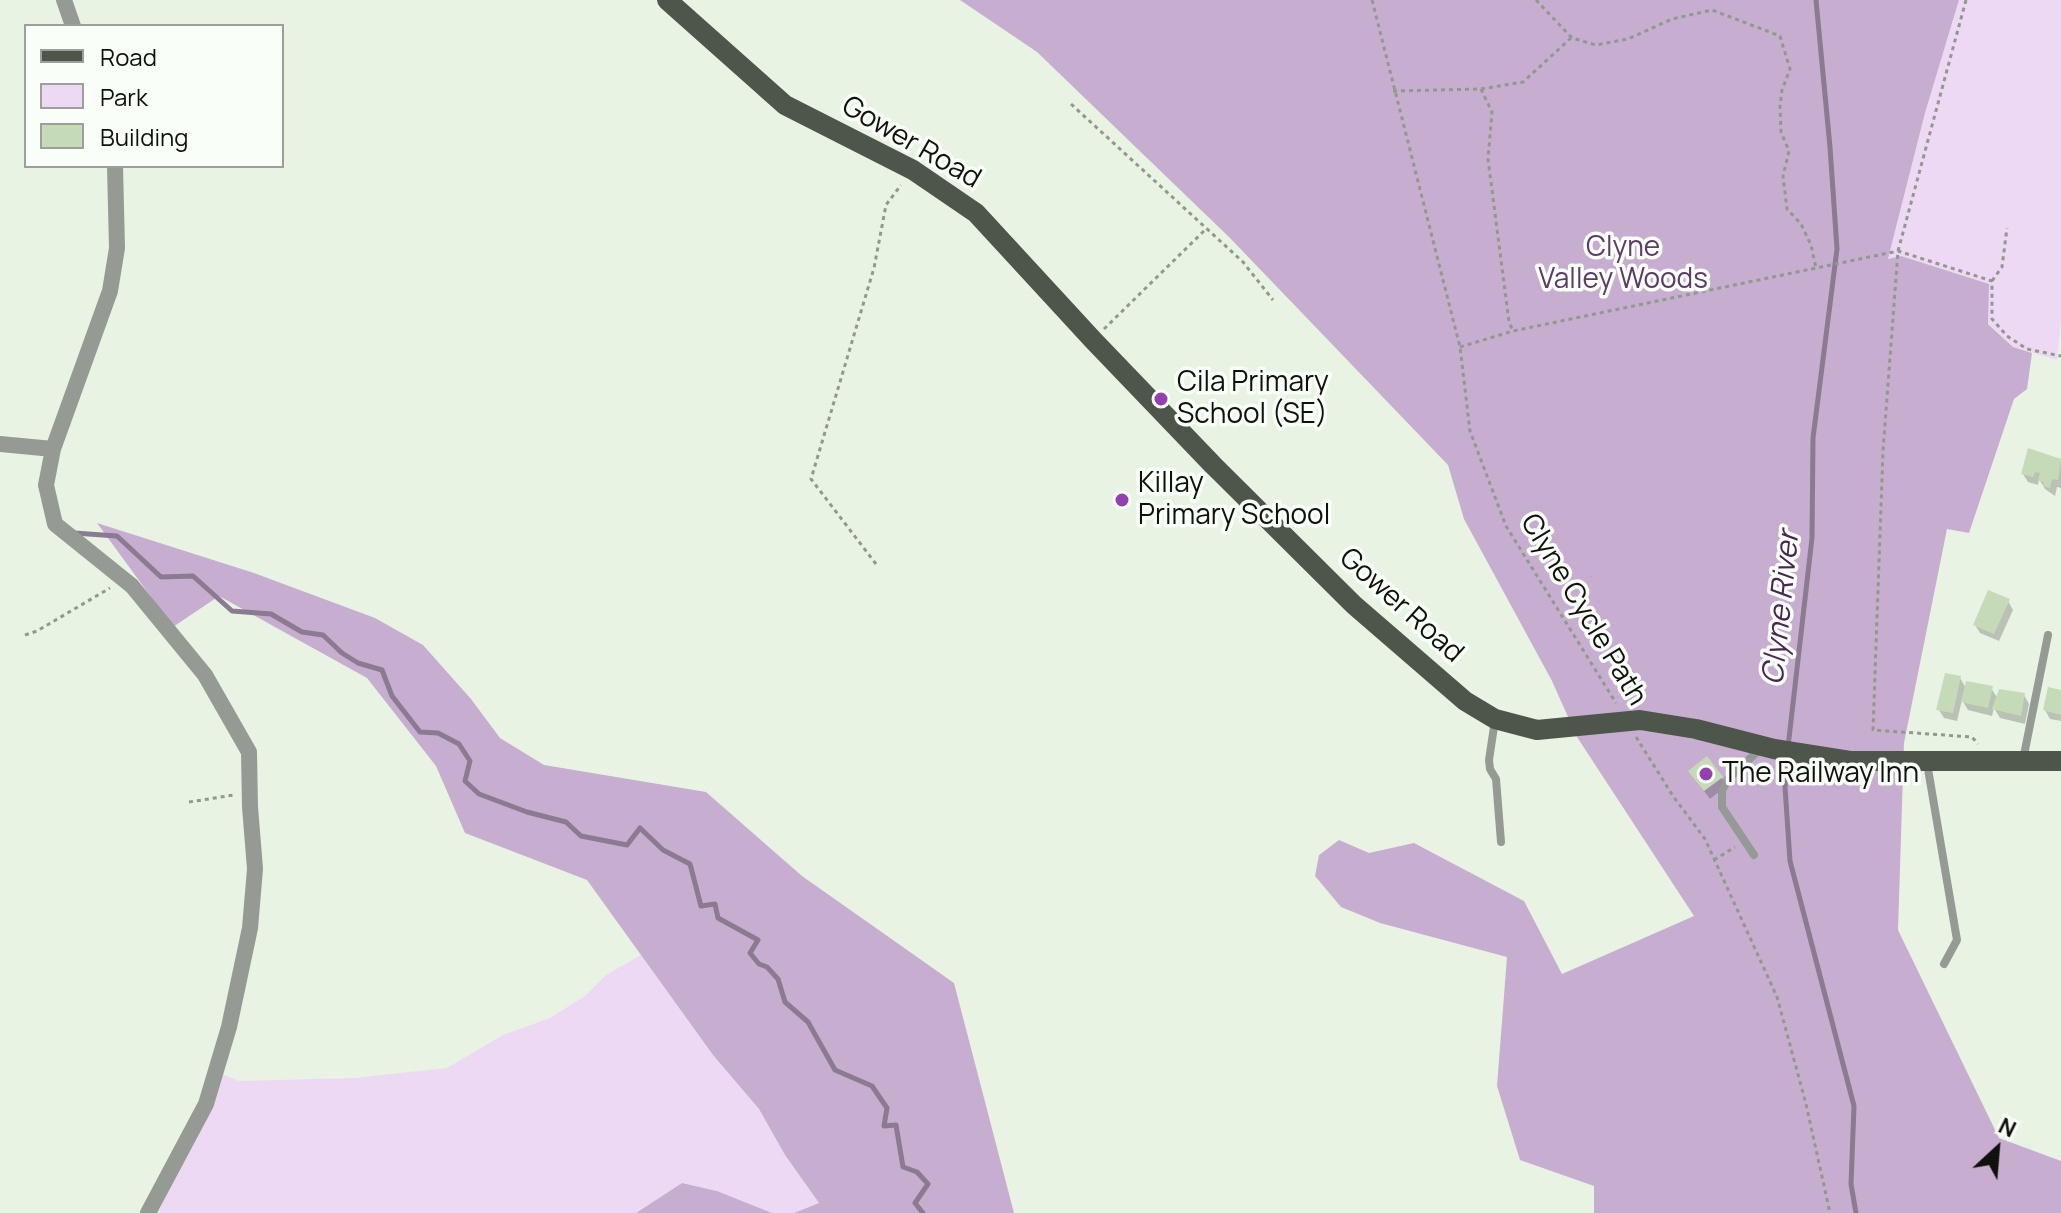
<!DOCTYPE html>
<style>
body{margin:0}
#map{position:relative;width:2061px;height:1213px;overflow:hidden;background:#e9f3e3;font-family:Manrope,sans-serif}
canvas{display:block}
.legend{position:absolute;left:24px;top:24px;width:260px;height:144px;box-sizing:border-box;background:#fafef8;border:2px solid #9c9f9a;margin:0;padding:10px 14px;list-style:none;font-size:24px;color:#0e110c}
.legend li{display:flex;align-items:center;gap:16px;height:40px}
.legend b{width:40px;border:2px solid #9c9f9a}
.north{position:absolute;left:1957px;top:1109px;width:80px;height:80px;-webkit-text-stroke:6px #fafef8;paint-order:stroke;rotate:26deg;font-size:22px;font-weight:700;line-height:32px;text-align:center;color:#0e110c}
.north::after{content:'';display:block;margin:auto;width:28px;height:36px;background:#0e110c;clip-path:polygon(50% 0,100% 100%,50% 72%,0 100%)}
</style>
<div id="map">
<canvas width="2061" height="1213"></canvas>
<ul class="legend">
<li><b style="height:10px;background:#4e554a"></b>Road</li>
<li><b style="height:22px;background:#eed9f5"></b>Park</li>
<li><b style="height:22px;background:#c5dbb7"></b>Building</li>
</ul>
<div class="north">N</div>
</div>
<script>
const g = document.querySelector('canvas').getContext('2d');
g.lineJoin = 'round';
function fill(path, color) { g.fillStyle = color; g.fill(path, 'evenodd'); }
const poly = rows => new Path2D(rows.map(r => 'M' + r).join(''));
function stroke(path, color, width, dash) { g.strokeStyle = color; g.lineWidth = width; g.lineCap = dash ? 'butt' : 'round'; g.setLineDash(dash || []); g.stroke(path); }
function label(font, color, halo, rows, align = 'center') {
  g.font = font + ' Manrope,sans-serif'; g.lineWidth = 7; g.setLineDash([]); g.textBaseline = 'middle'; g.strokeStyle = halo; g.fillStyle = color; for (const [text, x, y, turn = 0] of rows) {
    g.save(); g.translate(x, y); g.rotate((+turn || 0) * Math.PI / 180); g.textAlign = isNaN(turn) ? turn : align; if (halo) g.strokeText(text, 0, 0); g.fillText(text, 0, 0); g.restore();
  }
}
fill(poly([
 [1959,0,2061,0,2061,320,2057,360,2013,347,1988,323,1888,260,1925,113],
 [641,955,713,1055,759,1109,785,1155,819,1203,794,1213,772,1213,717,1191,682,1183,636,1213,158,1213,222,1074,239,1081,354,1078,447,1068,503,1035,550,1018,585,996,606,975]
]), '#eed9f5');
fill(poly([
 [960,0,1959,0,1925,113,1888,259,1901,256,1989,284,1988,324,2013,347,2032,353,2027,389,2014,399,1969,533,1947,529,1904,743,1898,930,1999,1138,2061,1161,2061,1213,1594,1213,1594,1186,1520,1160,1497,1086,1507,957,1380,923,1341,907,1315,876,1319,855,1339,840,1369,853,1414,843,1524,901,1562,974,1694,916,1577,737,1552,681,1464,519,1448,465,1230,238,1037,52],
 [97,523,254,573,375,618,423,645,471,699,500,738,544,765,706,792,802,876,954,983,1014,1213,794,1213,819,1203,785,1155,759,1109,713,1055,587,880,465,833,436,766,367,678,219,596,173,627],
 [682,1183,717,1191,772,1213,636,1213]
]), '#c7aed0');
fill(poly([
 [2029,450,2061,461,2061,488,2057,487,2055,496,2045,489,2039,479,2038,485,2028,482,2023,474],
 [2008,601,2013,610,1999,641,1980,633,1975,625],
 [1960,678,1966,688,1991,688,1998,699,2024,695,2029,704,2025,724,2000,718,1994,708,1992,716,1968,710,1962,700,1957,721,1944,718,1939,710],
 [2061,692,2061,721,2050,719,2045,710],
 [1722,778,1726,786,1710,799,1696,780]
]), '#0003');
stroke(poly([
 [74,533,117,536,161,577,193,576,232,611,271,614,302,632,323,635,342,653,358,663,382,670,392,696,420,732,438,733,459,744,470,761,465,781,479,794,527,812,566,822,581,836,627,845,640,828,663,850,690,864,701,906,715,904,718,918,758,940,750,953,759,964,767,967,778,979,785,1002,808,1022,835,1070,872,1086,887,1108,884,1126,896,1125,903,1167,917,1172,928,1184,915,1203,923,1213],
 [1788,747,1812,538,1813,438,1837,249,1830,147,1816,0],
 [1787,757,1785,787,1790,861,1854,1106,1851,1184,1856,1213]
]), '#8b7a90', 5);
fill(poly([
 [2028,448,2061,459,2058,480,2052,479,2050,488,2043,486,2044,482,2038,481,2040,473,2035,472,2033,477,2021,474],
 [1988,590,2010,599,1994,634,1973,625],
 [1945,673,1961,676,1953,713,1936,710],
 [1966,681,1993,686,1988,708,1961,702],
 [2048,687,2061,690,2061,715,2043,710],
 [1999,689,2025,693,2021,716,1992,709],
 [1707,756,1723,777,1704,791,1688,771]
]), '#c5dbb7');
stroke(poly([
 [1372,0,1460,347,1470,431,1506,526,1616,703],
 [1536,0,1572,38,1596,45,1628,39,1672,19,1712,10,1780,36,1790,69,1782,90,1780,106,1781,132,1789,151,1783,176,1787,209,1801,224,1811,245,1816,268],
 [1966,0,1898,251,1883,451,1873,730,1972,737,1978,744],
 [1481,89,1523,82,1571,38],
 [1393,91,1481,89,1492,112,1488,159,1509,322,1513,331],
 [1071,104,1243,262,1273,300],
 [1992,281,2002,267,2007,228],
 [1104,329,1206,229],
 [1460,347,1513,331,1898,251,1992,281,1992,319,2007,336,2027,349,2061,356],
 [876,564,811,479,874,268,886,205,901,185],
 [25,635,37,631,110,588],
 [1636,737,1673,796,1705,839,1777,997,1806,1104,1830,1213],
 [189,802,234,795],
 [1714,860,1735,847]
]), '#91988c', 3, [4, 4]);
stroke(poly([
 [1495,720,1489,760,1490,769,1496,779,1501,842],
 [2023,760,2048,635],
 [1927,763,1957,940,1944,964],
 [1754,855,1722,807,1722,791,1728,779,1757,752,1761,752]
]), '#969a94', 8);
stroke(poly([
 [64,0,73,26],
 [115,166,117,248,110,291,53,449,46,485,55,524,132,586,205,675,249,752,250,807,255,869,250,928,229,1027,206,1104,148,1213],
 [0,444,53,449]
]), '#969a94', 16);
stroke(poly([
 [667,0,785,105,913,170,976,213,1093,340,1213,465,1354,605,1465,701,1495,719,1537,730,1640,720,1696,729,1774,749,1850,761,2061,761]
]), '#4e554a', 20);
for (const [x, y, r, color] of [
 [1161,399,8,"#9440ae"],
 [1122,500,8,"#9440ae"],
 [1706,774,8,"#9440ae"]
]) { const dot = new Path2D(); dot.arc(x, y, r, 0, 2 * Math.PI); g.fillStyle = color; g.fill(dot); stroke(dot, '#fafef8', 3); }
label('28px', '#0e110c', '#fafef8', [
 ["Gower Road",911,143,30],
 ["Gower Road",1401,606,42],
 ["Clyne Cycle Path",1583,610,59]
]);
label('28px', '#5c3b68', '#fafef8', [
 ["Clyne",1623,248],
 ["Valley Woods",1623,280]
]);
label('28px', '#0e110c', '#fafef8', [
 ["Cila Primary",1177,383],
 ["School (SE)",1177,415],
 ["Killay",1138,484],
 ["Primary School",1138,516],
 ["The Railway Inn",1722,774]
], 'left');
label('italic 30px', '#472651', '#fafef8', [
 ["Clyne River",1782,608,-84]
]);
</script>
